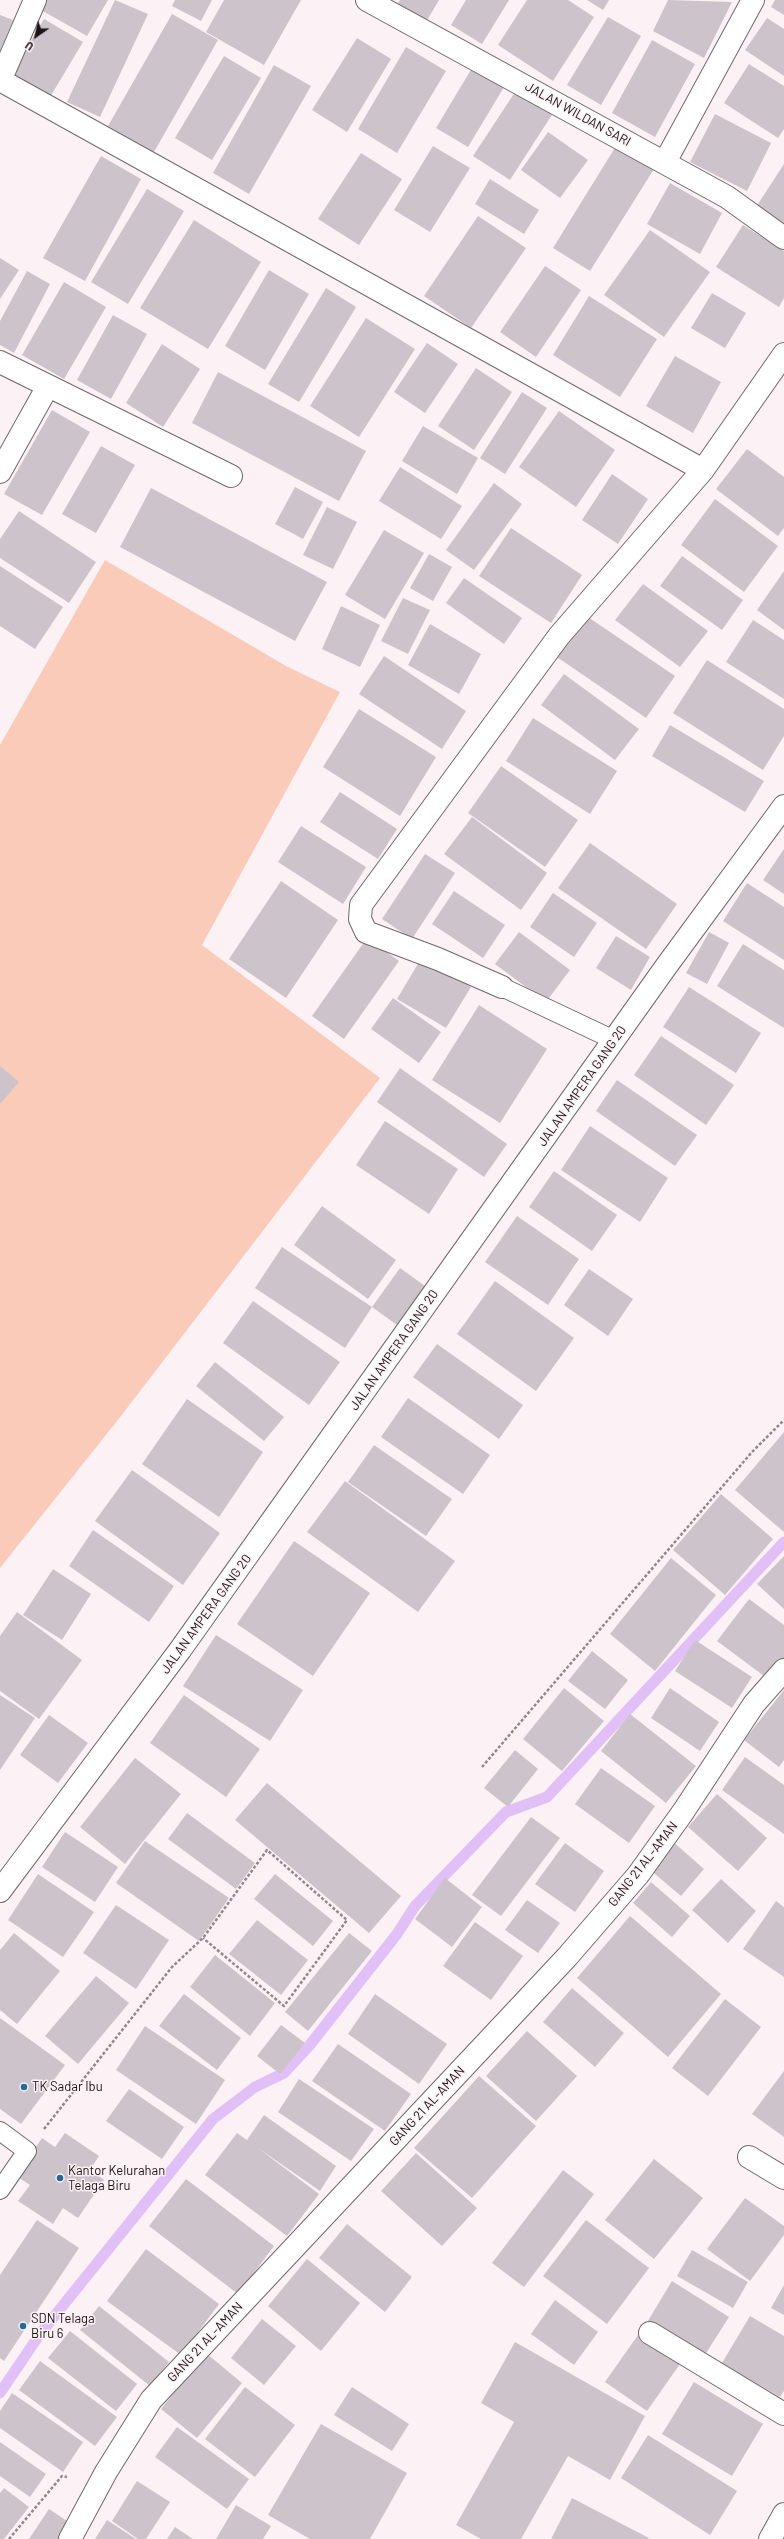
<!DOCTYPE html>
<style>
body{margin:0}
#map{position:relative;width:784px;height:2539px;overflow:hidden;background:#fcf1f5;font-family:Barlow,sans-serif}
canvas{display:block}
.north{position:absolute;left:16px;top:16px;width:40px;height:40px;-webkit-text-stroke:3px #fcf1f5;paint-order:stroke;rotate:214deg;font-size:11px;font-weight:700;line-height:16px;text-align:center;color:#191516}
.north::after{content:'';display:block;margin:auto;width:14px;height:18px;background:#191516;clip-path:polygon(50% 0,100% 100%,50% 72%,0 100%)}
</style>
<div id="map">
<canvas width="784" height="2539"></canvas>
<div class="north">U</div>
</div>
<script>
const g = document.querySelector('canvas').getContext('2d');
g.lineJoin = 'round';
function fill(path, color) { g.fillStyle = color; g.fill(path, 'evenodd'); }
const poly = rows => new Path2D(rows.map(r => 'M' + r).join(''));
function stroke(path, color, width, dash) { g.strokeStyle = color; g.lineWidth = width; g.lineCap = dash ? 'butt' : 'round'; g.setLineDash(dash || []); g.stroke(path); }
function label(font, color, halo, rows, align = 'center') {
  g.font = font + ' Barlow,sans-serif'; g.lineWidth = 3; g.setLineDash([]); g.textBaseline = 'middle'; g.strokeStyle = halo; g.fillStyle = color; for (const [text, x, y, turn = 0] of rows) {
    g.save(); g.translate(x, y); g.rotate((+turn || 0) * Math.PI / 180); g.textAlign = isNaN(turn) ? turn : align; if (halo) g.strokeText(text, 0, 0); g.fillText(text, 0, 0); g.restore();
  }
}
fill(poly([
 [105,560,286,666,340,692,202,945,380,1078,121,1416,0,1568,0,745]
]), '#fbcbba');
stroke(poly([
 [0,2393,40,2334,213,2119,255,2087,284,2073,309,2046,397,1934,415,1906,506,1812,547,1797,784,1542]
]), '#e1c0f8', 11);
fill(poly([
 [46,0,108,0,87,36,41,10],
 [115,0,148,14,100,117,67,102],
 [175,0,212,0,201,21,172,6],
 [224,0,301,0,264,65,206,32],
 [400,0,439,0,426,22,397,5],
 [466,0,509,0,482,44,451,25],
 [527,0,568,0,594,17,553,81,498,45],
 [587,0,609,0,603,10],
 [668,0,732,2,704,58,653,31],
 [775,0,784,0,784,15,771,7],
 [172,14,218,40,154,152,108,126],
 [0,15,13,20,0,51],
 [608,17,641,36,601,105,567,85],
 [767,18,784,29,784,76,745,50],
 [44,19,83,42,50,97,11,74],
 [357,38,391,59,347,132,312,110],
 [652,40,695,64,655,137,612,113],
 [406,47,446,71,397,153,358,129],
 [224,56,261,78,212,160,175,138],
 [475,63,507,82,468,147,436,128],
 [749,64,784,86,784,129,778,138,724,103],
 [274,65,311,86,249,194,213,173],
 [519,86,555,110,510,180,473,156],
 [715,114,771,143,747,191,690,162],
 [548,132,588,160,560,198,521,170],
 [433,146,470,168,430,232,394,210],
 [616,146,654,169,590,271,553,248],
 [361,153,402,179,359,245,318,219],
 [101,156,141,179,85,281,43,258],
 [784,164,784,225,756,207],
 [490,179,539,210,524,234,475,204],
 [670,183,722,213,700,254,647,224],
 [147,189,184,211,128,304,91,282],
 [478,216,526,248,471,328,424,296],
 [194,220,261,262,208,349,140,308],
 [743,225,784,251,784,298,779,307,716,267],
 [650,230,710,272,664,337,604,295],
 [0,258,19,270,0,299],
 [545,266,581,290,536,357,500,332],
 [269,270,309,294,265,370,225,346],
 [27,271,50,284,14,353,0,345,0,321],
 [64,282,106,307,64,379,22,355],
 [326,288,356,307,299,402,268,384],
 [712,293,746,313,725,348,691,328],
 [589,296,657,339,620,397,553,355],
 [113,315,147,334,111,399,77,380],
 [366,318,415,349,359,437,310,406],
 [427,343,458,364,425,413,394,392],
 [162,344,200,369,163,427,126,403],
 [675,356,721,382,693,433,646,406],
 [476,368,512,392,474,450,438,426],
 [218,372,366,451,339,501,192,423],
 [522,392,547,408,505,474,480,458],
 [52,410,90,432,42,515,4,494],
 [559,411,615,450,576,507,519,467],
 [423,426,478,458,457,494,402,461],
 [101,446,135,465,96,533,62,514],
 [747,449,784,477,784,528,778,536,716,489],
 [400,467,462,506,441,539,379,501],
 [612,474,648,499,618,544,582,520],
 [494,483,522,504,474,570,446,550],
 [295,487,323,502,303,539,275,524],
 [151,488,327,582,295,641,120,547],
 [715,499,778,546,744,592,681,545],
 [327,507,357,522,333,569,303,555],
 [19,511,96,562,69,603,0,558,0,539],
 [511,528,582,575,551,623,479,576],
 [384,530,424,553,385,619,345,595],
 [429,554,452,567,433,601,410,588],
 [682,556,743,600,722,630,660,586],
 [0,566,63,607,35,649,0,626],
 [784,571,784,630,757,610],
 [464,578,522,618,504,644,446,603],
 [643,584,708,631,680,667,615,620],
 [403,598,430,610,408,654,381,641],
 [341,606,380,625,360,667,322,649],
 [582,613,675,676,646,718,554,655],
 [753,620,784,640,784,699,726,662],
 [430,624,481,654,459,694,408,665],
 [384,656,466,711,442,749,359,694],
 [707,660,784,709,784,736,763,770,673,713],
 [564,674,639,729,615,760,541,705],
 [359,709,436,757,400,816,323,767],
 [533,718,617,771,590,814,506,761],
 [670,725,764,781,745,812,652,756],
 [501,766,578,820,545,867,468,813],
 [340,792,397,829,378,859,320,822],
 [472,817,547,873,521,910,444,854],
 [301,826,366,867,343,904,278,862],
 [590,843,677,904,646,949,558,888],
 [784,849,784,894,763,880],
 [425,854,455,873,412,939,382,919],
 [281,881,338,920,286,998,229,959],
 [747,883,784,907,784,960,723,921],
 [454,891,505,925,483,958,432,924],
 [553,893,597,923,574,957,530,927],
 [519,932,570,970,546,1002,495,964],
 [709,932,729,943,707,984,686,973],
 [616,936,650,957,631,990,596,968],
 [367,938,399,961,344,1039,312,1016],
 [743,944,784,970,784,1028,717,986],
 [422,957,471,987,446,1028,397,999],
 [689,987,761,1033,736,1073,663,1027],
 [393,998,441,1032,419,1063,371,1029],
 [479,1005,547,1049,500,1123,432,1080],
 [661,1036,734,1085,706,1125,634,1075],
 [0,1066,19,1082,0,1104],
 [400,1068,507,1144,484,1177,377,1102],
 [617,1080,697,1135,675,1166,596,1111],
 [385,1121,458,1169,429,1214,356,1165],
 [590,1126,668,1178,640,1222,561,1170],
 [554,1171,617,1215,592,1251,529,1207],
 [322,1206,396,1260,368,1299,294,1245],
 [517,1216,579,1259,548,1305,485,1262],
 [282,1247,372,1307,345,1348,255,1288],
 [400,1268,425,1286,397,1325,372,1307],
 [589,1269,633,1299,608,1336,564,1305],
 [495,1281,574,1338,536,1391,457,1334],
 [253,1301,340,1362,309,1405,223,1343],
 [437,1344,523,1405,499,1439,413,1377],
 [215,1362,284,1417,264,1441,196,1386],
 [408,1398,490,1455,463,1494,381,1437],
 [187,1399,263,1452,219,1517,142,1464],
 [784,1432,784,1532,735,1490],
 [374,1445,452,1499,426,1536,348,1482],
 [132,1470,220,1533,183,1585,95,1521],
 [345,1481,455,1561,418,1612,307,1532],
 [721,1494,773,1539,725,1595,673,1550],
 [93,1530,174,1586,149,1622,69,1566],
 [294,1541,370,1593,313,1676,237,1624],
 [784,1556,784,1609,757,1584],
 [671,1558,716,1595,655,1671,610,1634],
 [53,1569,91,1594,62,1640,23,1615],
 [749,1599,784,1625,784,1658,768,1679,717,1641],
 [17,1612,82,1660,39,1719,0,1691,0,1636],
 [216,1635,303,1690,270,1741,183,1686],
 [695,1640,752,1677,732,1708,675,1671],
 [592,1651,628,1680,605,1709,568,1681],
 [564,1688,604,1721,562,1771,523,1739],
 [670,1688,719,1722,700,1751,651,1718],
 [784,1690,784,1760,779,1767,744,1740],
 [0,1695,35,1718,0,1770],
 [184,1695,260,1749,226,1797,150,1743],
 [630,1714,696,1766,666,1803,601,1751],
 [49,1715,88,1743,58,1783,20,1755],
 [515,1750,538,1769,508,1807,484,1788],
 [745,1757,784,1785,784,1834,722,1790],
 [135,1758,181,1794,125,1864,80,1827],
 [601,1768,655,1806,629,1843,575,1804],
 [267,1783,401,1896,369,1933,235,1820],
 [717,1794,767,1838,738,1871,688,1827],
 [187,1813,255,1863,236,1889,168,1839],
 [531,1817,560,1838,501,1916,472,1895],
 [65,1832,118,1867,95,1902,42,1867],
 [671,1840,704,1869,681,1896,648,1868],
 [145,1841,229,1898,199,1941,116,1883],
 [565,1843,604,1871,575,1912,535,1884],
 [38,1874,94,1912,63,1957,8,1920],
 [275,1874,333,1921,313,1946,254,1899],
 [445,1878,482,1907,452,1947,415,1919],
 [721,1879,756,1911,728,1943,692,1910],
 [651,1882,690,1916,672,1937,633,1903],
 [527,1900,560,1923,538,1953,505,1930],
 [776,1901,784,1907,784,1977,743,1949],
 [116,1905,169,1940,136,1989,83,1953],
 [630,1916,721,1994,668,2057,577,1978],
 [257,1920,308,1960,281,1995,229,1954],
 [475,1922,523,1956,491,2000,443,1966],
 [14,1933,60,1971,17,2024,0,2010,0,1950],
 [349,1933,372,1951,308,2031,285,2012],
 [215,1955,275,2003,250,2036,190,1987],
 [96,1976,129,2003,78,2064,45,2036],
 [572,1988,624,2033,595,2067,543,2022],
 [184,1994,241,2038,217,2070,159,2026],
 [375,1994,447,2044,419,2084,348,2034],
 [725,1999,761,2027,708,2096,672,2068],
 [0,2018,65,2065,21,2124,0,2109],
 [281,2025,305,2043,280,2074,257,2056],
 [145,2026,225,2080,196,2124,116,2070],
 [527,2031,577,2076,536,2121,486,2076],
 [338,2044,411,2094,385,2131,312,2081],
 [784,2071,784,2137,752,2114],
 [479,2076,536,2126,472,2198,414,2148],
 [299,2079,374,2129,351,2161,278,2112],
 [129,2089,184,2127,162,2159,106,2121],
 [264,2115,336,2166,320,2191,258,2148,319,2194,287,2236,205,2175,237,2133,247,2140],
 [65,2133,99,2156,90,2170,104,2180,78,2218,63,2208,53,2224,18,2201,30,2185,16,2176,42,2138,55,2147],
 [416,2153,477,2208,442,2246,381,2191],
 [654,2159,703,2198,654,2259,605,2220],
 [563,2170,594,2194,524,2287,492,2263],
 [186,2179,274,2246,238,2294,149,2226],
 [745,2198,784,2226,784,2235,750,2281,707,2249],
 [37,2220,79,2248,4,2361,0,2358,0,2275],
 [586,2220,649,2268,607,2324,543,2276],
 [347,2224,412,2277,385,2312,319,2258],
 [146,2249,219,2304,181,2355,107,2301],
 [692,2250,748,2282,733,2308,677,2276],
 [307,2259,360,2303,321,2351,268,2306],
 [672,2281,729,2317,703,2358,646,2324],
 [784,2285,784,2315,771,2308],
 [555,2300,598,2332,574,2365,531,2334],
 [99,2306,169,2362,150,2386,80,2330],
 [750,2316,784,2336,784,2391,780,2397,722,2363],
 [262,2319,296,2346,264,2385,231,2358],
 [70,2331,137,2384,116,2411,48,2358],
 [638,2335,680,2364,647,2411,605,2382],
 [515,2342,645,2416,610,2480,568,2456,521,2539,481,2539,456,2525,514,2422,481,2403],
 [206,2353,242,2383,197,2438,161,2409],
 [40,2361,117,2417,95,2446,19,2390],
 [694,2382,763,2424,732,2476,662,2434],
 [245,2387,295,2425,255,2477,205,2439],
 [352,2387,409,2424,392,2451,334,2415],
 [12,2393,83,2442,63,2472,0,2428,0,2411],
 [321,2424,407,2473,370,2539,310,2539,268,2515],
 [177,2427,249,2479,227,2509,155,2457],
 [648,2435,737,2491,710,2535,621,2478],
 [0,2442,46,2474,30,2497,0,2476],
 [137,2481,170,2502,146,2539,138,2539,112,2521],
 [4,2488,29,2507,4,2539,0,2539,0,2493],
 [572,2498,649,2538,648,2539,551,2539],
 [236,2505,271,2526,263,2539,216,2539],
 [49,2509,70,2523,59,2539,29,2539],
 [107,2520,136,2539,95,2539],
 [175,2527,193,2539,167,2539]
]), '#cdc4cb');
const service = poly([
 [502,987,614,1040],
 [0,2131,27,2151,0,2190]
]);
const minor = poly([
 [367,0,727,197,784,238],
 [0,80,703,470],
 [0,81,35,0],
 [665,162,753,0],
 [0,362,231,476],
 [0,472,48,386],
 [502,987,438,959,366,932,360,919,361,905,559,636,703,470,784,354],
 [0,1891,180,1650,665,968,784,806],
 [749,2157,784,2178],
 [650,2333,784,2414],
 [70,2539,106,2472,151,2400,567,1957,638,1875,683,1812,754,1704,784,1670],
 [770,2539,784,2514]
]);
stroke(service, '#72686c', 20);
stroke(minor, '#72686c', 24);
stroke(poly([
 [482,1767,752,1452,784,1420],
 [44,2129,172,1967,203,1938,267,1850,347,1920,284,2006,203,1938],
 [9,2539,62,2476,67,2477]
]), '#90888b', 2.5, [3, 2]);
stroke(service, '#fff', 18);
stroke(minor, '#fff', 22);
for (const [x, y, r, color] of [
 [24,2087,4,"#216a9e"],
 [60,2178,4,"#216a9e"],
 [23,2326,4,"#216a9e"]
]) { const dot = new Path2D(); dot.arc(x, y, r, 0, 2 * Math.PI); g.fillStyle = color; g.fill(dot); stroke(dot, '#fcf1f5', 1.5); }
label('13px', '#191516', '#fcf1f5', [
 ["JALAN WILDAN SARI",578,114,29],
 ["JALAN AMPERA GANG 20",582,1086,-55],
 ["JALAN AMPERA GANG 20",394,1350,-55],
 ["JALAN AMPERA GANG 20",206,1614,-54],
 ["GANG 21 AL-AMAN",643,1864,-52],
 ["GANG 21 AL-AMAN",427,2106,-47],
 ["GANG 21 AL-AMAN",205,2342,-47]
]);
label('13px', '#191516', '#fcf1f5', [
 ["TK Sadar Ibu",32,2087],
 ["Kantor Kelurahan",68,2171],
 ["Telaga Biru",68,2186],
 ["SDN Telaga",31,2319],
 ["Biru 6",31,2334]
], 'left');
</script>
